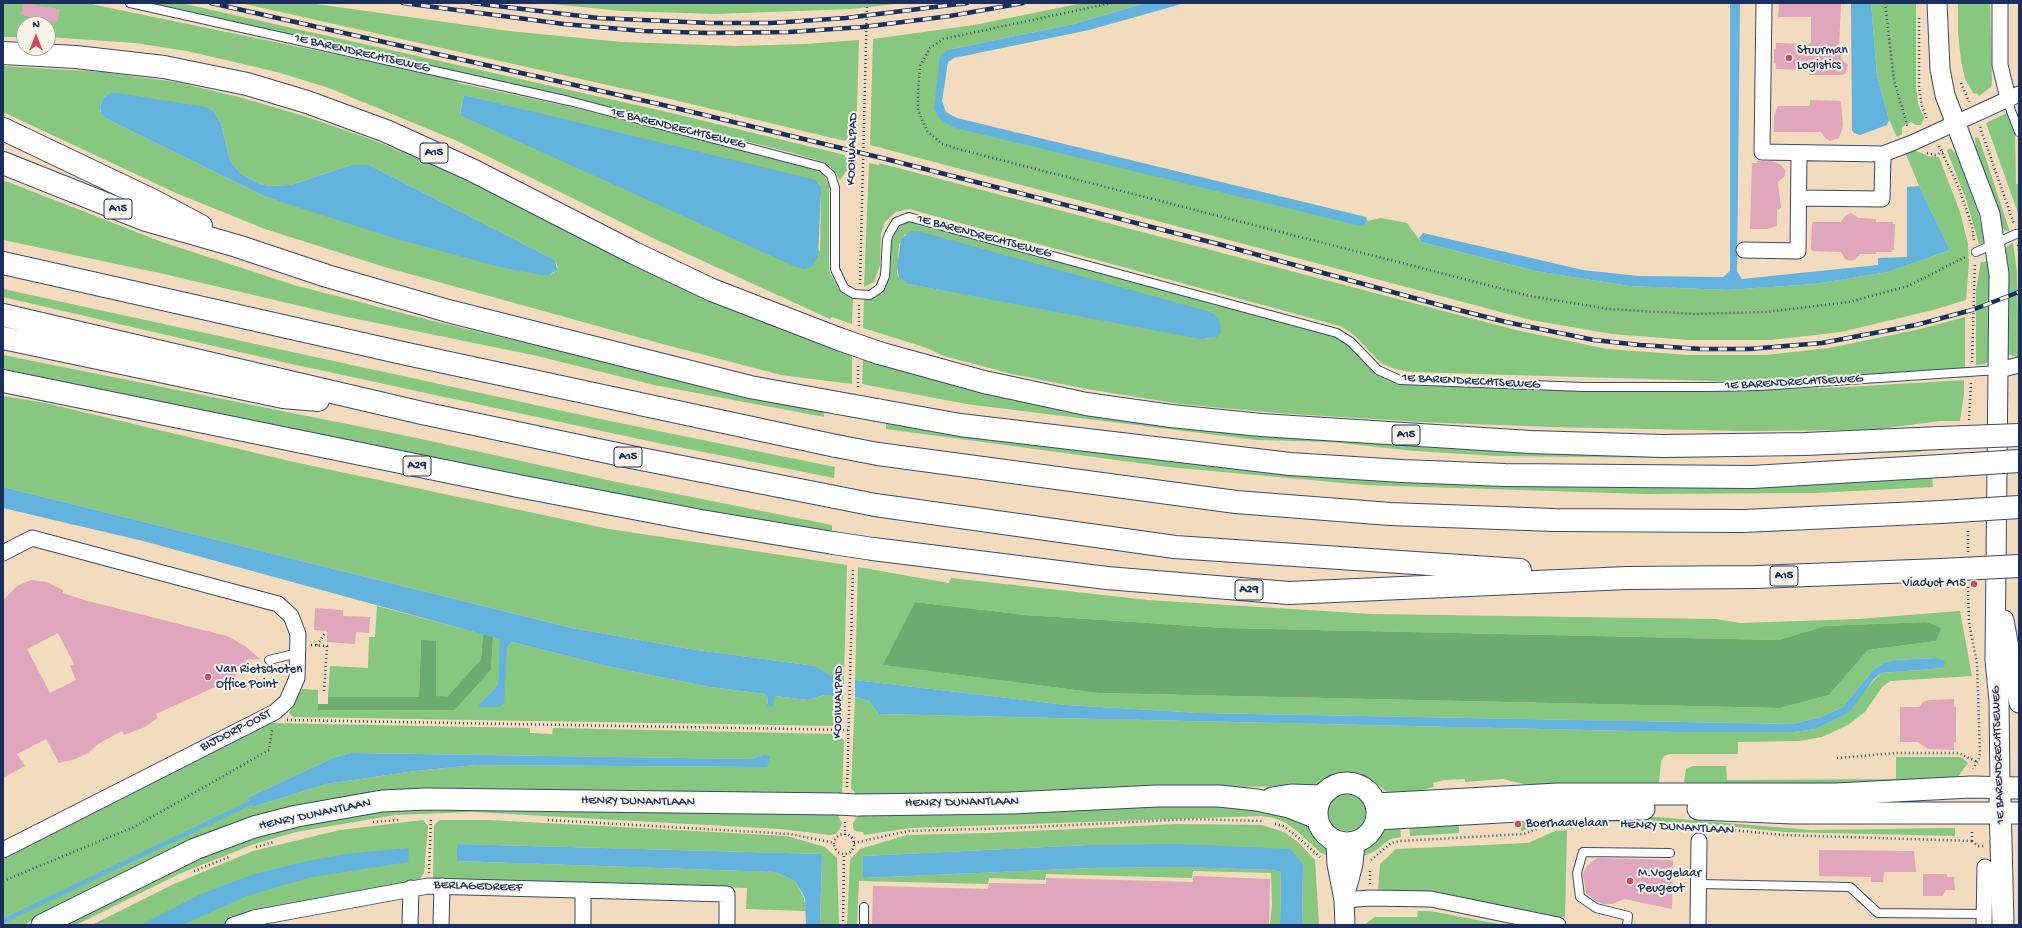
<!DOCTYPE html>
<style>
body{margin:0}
#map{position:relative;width:2022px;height:928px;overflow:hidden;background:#f2dcbd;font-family:"Gochi Hand",sans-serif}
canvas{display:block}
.frame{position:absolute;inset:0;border:4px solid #1b2f5e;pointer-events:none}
.north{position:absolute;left:16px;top:16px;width:40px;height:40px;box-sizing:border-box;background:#f7f3e8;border:1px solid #9fa5b1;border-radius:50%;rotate:0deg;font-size:11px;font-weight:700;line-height:16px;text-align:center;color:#1b2f5e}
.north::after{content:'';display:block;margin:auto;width:14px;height:18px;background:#d1495b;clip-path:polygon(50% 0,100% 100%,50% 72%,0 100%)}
</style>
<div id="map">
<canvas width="2022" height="928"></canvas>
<div class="frame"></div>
<div class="north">N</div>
</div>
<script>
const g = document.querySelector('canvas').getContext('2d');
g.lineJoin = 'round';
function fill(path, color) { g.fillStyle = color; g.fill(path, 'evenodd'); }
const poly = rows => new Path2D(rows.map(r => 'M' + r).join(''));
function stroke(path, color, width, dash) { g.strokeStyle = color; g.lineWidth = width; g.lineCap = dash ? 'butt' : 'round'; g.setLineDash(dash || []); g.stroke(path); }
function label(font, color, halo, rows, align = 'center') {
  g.font = font + ' "Gochi Hand",sans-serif'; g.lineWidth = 4; g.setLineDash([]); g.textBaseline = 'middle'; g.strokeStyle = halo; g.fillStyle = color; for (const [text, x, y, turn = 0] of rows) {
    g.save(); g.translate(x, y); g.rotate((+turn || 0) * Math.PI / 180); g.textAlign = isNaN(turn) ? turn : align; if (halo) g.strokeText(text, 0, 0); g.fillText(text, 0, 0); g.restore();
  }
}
fill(poly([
 [3,3,86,3,454,79,458,83,567,106,810,168,823,174,829,185,829,271,838,288,843,293,853,297,852,324,832,317,830,319,657,240,455,140,329,88,277,72,187,51,135,43,48,37,48,24,24,24,24,37,3,37],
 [464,95,819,183,821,192,820,251,460,114],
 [149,3,179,3,194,6,663,111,845,155,845,157,855,159,840,180,830,166,824,162,793,153,570,97],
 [240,3,309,3,509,31,622,42,736,46,805,44,859,40,856,142,846,139,845,141,666,98],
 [542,3,903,3,852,9,715,14,622,11],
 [1083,3,1145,3,1074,24,947,50,939,118,1365,224,1367,221,1381,218,1407,223,1421,242,1535,271,1629,286,1727,290,1815,284,1888,272,1950,250,1919,186,1905,152,1912,149,1928,156,1939,157,1960,212,1968,244,1969,263,1966,300,1933,310,1841,332,1771,340,1688,340,1612,334,1531,320,870,145,873,39,974,25],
 [1871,3,1916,3,1916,86,1918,104,1924,118,1921,125,1916,125,1911,122,1902,127,1902,134,1897,137,1889,120,1877,76],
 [1958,3,1990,3,1992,83,1991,87,1979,96,1977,93,1974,94,1965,79,1961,60,1958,33],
 [3,66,102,72,176,82,239,97,304,116,376,141,445,170,618,256,731,309,852,353,852,384,781,375,659,343,388,268,265,229,176,193,3,112],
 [111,92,213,111,221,123,230,161,241,174,260,184,269,186,291,185,351,165,369,165,555,260,558,267,554,273,549,275,508,269,266,197,107,119,100,111,100,107,103,98],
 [2007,113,2015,132,2016,184,2019,184,2019,216,1986,123],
 [1975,137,1979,138,2010,232,2004,230,2001,226,1990,185,1976,149],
 [1948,149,1951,149,1955,153,1960,163,1980,219,1984,243,1979,244,1966,199,1947,151],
 [869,163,879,165,879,163,1516,330,1607,349,1689,355,1766,355,1829,348,1916,330,1965,317,1965,369,1830,377,1715,381,1411,372,1395,369,1381,363,1354,335,1340,326,909,209,896,212,885,222,881,234,880,265,874,282,864,287],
 [3,180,162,242,294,285,437,322,652,373,824,411,824,417,654,385,533,355,347,317,164,274,3,240],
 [907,220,1328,334,1344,341,1372,370,1385,379,1396,382,1741,390,1848,387,1964,380,1964,394,1960,421,1940,421,1872,430,1743,431,1552,427,1420,422,1276,413,1180,404,1087,389,1012,374,944,356,927,348,863,328,864,299,877,296,882,291,888,278,891,237,895,230],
 [905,234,1210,339,908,284,899,278,897,274,899,245],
 [2012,243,2013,243,2017,272,2019,357,2016,357,2008,354,2006,348,2004,253,2005,248],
 [1989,261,1991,280,1990,360,1985,364,1976,365,1976,289,1981,262],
 [3,289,600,419,835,467,834,478,653,442,287,363,3,297],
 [3,355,412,437,612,481,832,525,832,534,547,481,3,369],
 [863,358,1166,422,1922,446,1921,452,1669,458,1497,456,1415,451,1330,442,1257,440,966,404,862,384],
 [3,396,45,403,294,462,609,529,847,565,844,679,830,675,815,666,690,649,572,628,3,487],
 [886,420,1138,456,1932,477,1933,487,1815,493,1643,494,1365,485,1168,467,886,429],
 [858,567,949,583,951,578,1148,600,1371,614,1716,619,1740,623,1858,619,1960,611,1972,676,1890,681,1882,687,1865,712,1848,725,1822,737,1799,741,1738,742,1738,754,1670,754,1664,756,1661,761,1659,783,1653,787,1645,789,1524,784,1503,779,1465,782,1465,779,1444,780,1433,783,1434,787,1414,792,1390,794,1365,776,1331,775,1317,786,1150,788,947,797,857,795,851,788,855,697,869,701,879,714,1675,732,1793,732,1816,729,1842,716,1881,673,1943,668,1937,658,1895,660,1883,663,1873,670,1843,707,1821,717,1793,724,1200,713,1067,705,855,680],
 [915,602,1026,615,1225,628,1779,640,1825,626,1926,622,1936,641,1868,650,1829,695,1780,708,1098,693,884,665],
 [377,606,483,634,481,659,447,697,436,697,436,641,421,641,419,697,328,697,330,666,368,668,369,637,375,637],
 [493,637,501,639,498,683,496,687,479,704,499,707,507,647,512,642,611,667,710,687,765,694,768,698,767,705,775,696,808,700,824,695,843,695,843,721,837,726,293,717,289,713,302,689,318,690,318,710,455,710,491,670],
 [269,723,530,728,530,733,552,734,553,728,839,734,844,741,842,796,427,791,166,853,23,925,3,925,3,859],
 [351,753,751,759,763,755,767,767,476,765,415,771,326,784,253,807,247,798,335,757],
 [1896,757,1961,757,1968,763,1957,778,1839,791,1688,787,1684,782,1686,769,1693,766,1726,766,1727,780,1896,779],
 '1328 812a19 19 0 1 1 38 0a19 19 0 1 1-38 0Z',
 [1224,805,1275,811,1310,824,1326,844,1330,857,1321,853,1297,831,1286,823,1274,818,1262,816,911,828,864,835,863,832,855,831,853,828,853,823,858,815,971,814,1119,806],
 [397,807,837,814,842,823,840,829,835,834,830,835,780,829,473,812,395,815,296,832,254,844,179,874,76,925,60,925,215,849,269,831],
 [1555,815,1656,817,1811,830,1955,828,1955,836,1784,832,1699,823,1551,821,1521,831,1520,823],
 [423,820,428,826,424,873,419,880,252,913,222,925,92,925,174,884,253,851,340,830],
 [440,820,489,820,787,836,825,847,837,858,839,925,820,925,822,854,457,844,457,861,775,872,795,881,804,898,806,911,746,909,747,888,440,881,433,879,434,825],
 [1419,822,1459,825,1459,833,1410,836,1409,823],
 [1180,824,1262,825,1284,832,1298,842,1315,860,1319,925,1302,925,1303,864,1088,845,863,856,863,878,1091,868,1178,867,1274,870,1281,872,1280,925,1270,925,1272,905,1271,873,1193,871,1192,878,1046,874,1045,880,989,878,988,884,859,881,857,925,847,925,850,860,860,849,907,835,988,833],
 [1400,824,1401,837,1390,839,1375,851,1360,858,1363,848,1381,830],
 [1567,830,1565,918,1433,892,1378,891,1380,864,1396,849,1528,843,1555,831],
 [1418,911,1430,911,1504,925,1364,925,1375,917,1417,917]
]), '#87c77f');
fill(poly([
 [915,602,1026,615,1225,628,1779,640,1825,626,1926,622,1941,628,1936,641,1868,650,1829,695,1780,708,1098,693,883,665],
 [483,634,493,637,491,670,455,710,318,710,318,704,328,704,328,697,419,697,421,640,436,641,436,696,447,697,481,659]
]), '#6dac6e');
fill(poly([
 [1145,3,1185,3,1089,30,954,58,948,62,942,101,946,112,957,118,1366,217,1367,221,1365,224,1361,226,952,127,939,118,934,109,940,56,947,50,1074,24],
 [1730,3,1740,3,1737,271,1742,279,1878,265,1878,258,1907,257,1907,187,1919,186,1950,250,1888,272,1815,284,1727,290,1629,286,1535,271,1421,242,1419,238,1423,233,1583,270,1639,276,1723,277,1730,271],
 [1851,3,1871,3,1877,76,1889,120,1887,125,1860,135,1854,133,1852,130],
 [111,92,206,107,213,111,221,123,230,161,241,174,260,184,269,186,291,185,351,165,369,165,555,260,557,270,549,275,542,275,508,269,400,240,266,197,107,119,101,114,100,107,103,98],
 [464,95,816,180,821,187,821,192,818,257,811,267,805,269,796,267,460,115],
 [911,231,918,231,1207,311,1214,314,1219,319,1221,332,1217,337,1201,339,908,284,899,278,897,267,901,239],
 [3,487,572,628,690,649,815,666,830,675,844,679,843,695,824,695,808,700,775,696,773,706,769,707,767,706,768,698,765,694,710,687,611,667,512,642,507,647,504,703,499,707,480,707,479,704,496,687,498,683,500,639,143,541,3,508],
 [1937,658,1944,661,1945,664,1943,668,1881,673,1874,679,1851,710,1842,716,1816,729,1793,732,1675,732,879,714,869,701,855,697,855,680,1067,705,1200,713,1793,724,1821,717,1843,707,1873,670,1883,663,1895,660],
 [351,753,751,759,763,755,770,756,767,767,476,765,415,771,326,784,253,807,247,798,335,757],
 [457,844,822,854,820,925,806,925,805,898,795,881,775,872,457,861],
 [1178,844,1290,849,1303,864,1302,925,1280,925,1281,872,1274,870,1178,867,1091,868,863,878,863,856,1088,845],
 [409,848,408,862,312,877,287,884,247,896,182,925,140,925,201,894,254,874,303,862,345,854]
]), '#64b2de');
stroke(poly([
 [3,921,250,803]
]), '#64b2de', 4.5);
fill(poly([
 [23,3,60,9,57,23,21,15],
 [1779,3,1841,3,1839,49,1841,49,1841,58,1848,65,1846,73,1842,75,1809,75,1809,70,1776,69,1776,64,1774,63,1774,50,1776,49,1776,43,1809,44,1811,42,1811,17,1778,17],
 [1810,100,1841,101,1843,126,1839,138,1830,141,1825,138,1821,132,1774,132,1774,116,1778,106,1810,106],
 [1757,161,1771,161,1780,164,1786,171,1784,177,1778,182,1781,208,1777,210,1777,226,1767,229,1750,229,1752,163,1757,163],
 [1851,213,1859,218,1876,219,1876,222,1893,222,1893,224,1895,224,1894,250,1892,250,1892,252,1876,252,1876,254,1860,254,1856,259,1850,261,1845,259,1841,252,1813,251,1811,249,1812,224,1813,222,1841,222,1845,216],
 [31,580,46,582,63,590,63,593,84,600,227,636,245,646,260,659,246,660,236,675,226,682,156,714,158,718,145,727,124,735,122,731,98,744,88,753,75,759,59,763,46,739,17,754,25,766,3,778,3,600,17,586],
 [58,633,74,664,70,666,76,680,50,693,27,649],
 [315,608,343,610,343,616,370,617,369,633,356,632,355,644,327,642,327,631,314,630],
 [1954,699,1954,707,1956,707,1956,742,1954,742,1954,750,1928,749,1918,742,1900,742,1900,707,1919,707,1923,702,1928,700],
 [1819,850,1914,851,1916,872,1884,872,1883,882,1871,882,1871,877,1819,876],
 [1597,858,1673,860,1672,909,1624,899,1612,904,1602,904,1596,901,1586,893,1583,874,1587,866],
 [1923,874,1947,874,1947,877,1954,877,1955,890,1946,890,1942,896,1923,896],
 [1193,876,1270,879,1269,925,872,925,873,886,988,889,989,883,1046,884,1046,878,1193,882]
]), '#dfa6bc');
const service = poly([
 [130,3,569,101,822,167,831,175,835,188,835,269,844,288,854,294,870,295,880,288,885,276,887,240,889,234,896,222,909,217,1337,333,1351,342,1378,370,1400,380,1584,387,1708,387,1759,386,1998,370],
 [2008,98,2011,111,2019,132],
 [1976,252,2016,234],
 [269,660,298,653],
 [1699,884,1850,887,1878,913,1984,914],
 [864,925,864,907],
 [1627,925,1628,916,1596,908,1580,897,1577,873,1583,852,1670,853]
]);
const minor = poly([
 [1764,3,1762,152,1883,154,1912,143,2019,94],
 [2000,3,2000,65,2008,98],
 [1799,198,1882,199,1883,154],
 [1744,250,1798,251,1799,153],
 [1999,370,2019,365],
 [3,553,32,538,278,604,291,616,298,634,297,678,287,701,275,712,3,850],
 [1344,900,1370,898,1431,899,1558,925],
 [233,925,254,918,428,886,727,894,727,925],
 [410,925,411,888],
 [441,925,442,886],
 [583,925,583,890],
 [1698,925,1699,841],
 [1984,925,1985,867]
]);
const tertiary = poly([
 [1937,3,1940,69,1945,95,1990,214,1999,274,1995,660,1999,701,2000,787],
 [2004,620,2019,703],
 [1336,841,1337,864,1344,900,1345,925],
 [1345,894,1353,864,1355,842]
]);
const secondary = poly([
 '1317 813a30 30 0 1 1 60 0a30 30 0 1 1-60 0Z',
 [1272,798,1291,795,1321,796],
 [2000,800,2003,925],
 [1377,804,1558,794,1836,794,1971,787,2019,788],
 [857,805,1011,803,1157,796,1219,796,1257,800,1289,807,1317,818],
 [1698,809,1793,813,2019,813],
 [1377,819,1518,811,1644,809],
 [42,925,195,849,254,827,297,816,382,801,426,799,837,804]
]);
const motorway = poly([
 [3,53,76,57,164,67,247,84,307,102,386,131,472,170,634,253,712,290,839,339],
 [3,129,154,201,201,226],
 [3,163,146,220,237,246,327,276,448,311,750,387,838,403],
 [3,263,407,354,836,446],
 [3,315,422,413,636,458,835,497],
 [3,338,283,397,318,400],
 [879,353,984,382,1086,404,1171,416,1261,425,1531,442,1663,446,1805,444,1940,438],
 [3,381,518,486,701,521,833,543],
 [877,410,960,425,1290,464,1402,471,1505,475,1752,477,1941,466],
 [878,454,1236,502,1390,514,1554,520,1743,521,1941,512],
 [875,505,1175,547,1520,570],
 [873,549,1107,578,1289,593,1627,578,1756,577,1941,570]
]);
stroke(service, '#3b496c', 10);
stroke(minor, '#3b496c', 17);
stroke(tertiary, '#3b496c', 21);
stroke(secondary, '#3b496c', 23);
stroke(motorway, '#3b496c', 24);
stroke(poly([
 [1112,3,943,39,930,48,920,66,918,92,918,110,927,131,942,144,962,150,1530,296,1608,309,1695,314,1766,312,1849,302,1908,286,1967,256],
 [1885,3,1894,80,1908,128],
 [1919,18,1919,88,1922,106,1927,119],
 [1961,83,1969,102],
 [1980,127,2014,224],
 [1939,146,1959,188,1972,226,1974,242],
 [1927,153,1935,155,1943,152],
 [2018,245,2019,252],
 [860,284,867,3],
 [859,326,859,305],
 [1972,362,1975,263],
 [858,387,858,365],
 [1969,420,1971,383],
 [1968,552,1968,529],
 [1968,587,1969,622,1977,664,1980,753,1979,758,1973,769],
 [311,645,327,646,324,691],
 [317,645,326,632],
 [287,720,849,730],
 [1837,758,1896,753,1959,753,1977,762],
 [847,787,853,569],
 [548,820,790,834,835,843],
 [373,822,398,820],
 [1275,824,1283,826,1299,838,1320,857],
 [1651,826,1692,826],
 [1731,830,1783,835,1972,841],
 '834 844a10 10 0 1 1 20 0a10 10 0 1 1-20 0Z',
 [845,835,845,822],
 [1972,841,1972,830],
 [1972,841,1978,846,1984,846],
 [854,843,908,831,1011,828,1192,819,1262,821],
 [256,847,274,842],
 [1371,860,1391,843,1400,841,1524,834,1537,829],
 [194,871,229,857],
 [429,873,431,817],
 [3,881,134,827,269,750,272,730],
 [1370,884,1370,869],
 [843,925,844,854]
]), '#3b496c', 2.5, [1, 3]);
stroke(service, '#fff', 8);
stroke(minor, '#fff', 15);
stroke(tertiary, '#fff', 19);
stroke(secondary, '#fff', 21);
stroke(motorway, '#fff', 22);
const rail = poly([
 [211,3,663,105,882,158,1222,245,1443,306,1506,322,1594,340,1640,345,1701,349,1749,349,1822,343,1916,325,1972,310,2019,292],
 [403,3,564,24,643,31,709,33,789,32,863,27,950,16,1023,3],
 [472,3,598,18,709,23,771,23,846,18,967,3]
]);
stroke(rail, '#1b2f5e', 4.5);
stroke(rail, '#f7f3e8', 3, [9]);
const secondaryBridge = poly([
 [837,804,857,805]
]);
const motorwayBridge = poly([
 [839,339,879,353],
 [838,403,877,410],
 [1940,438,2019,435],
 [836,446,878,454],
 [1941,466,2019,461],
 [835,497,875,505],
 [1941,512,2019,507],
 [833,543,873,549],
 [1941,570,2019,566]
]);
stroke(secondaryBridge, '#3b496c', 23, []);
stroke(motorwayBridge, '#3b496c', 24, []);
stroke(secondaryBridge, '#fff', 21);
stroke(motorwayBridge, '#fff', 22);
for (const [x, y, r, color] of [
 [1789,58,4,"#d1495b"],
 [1974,584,4,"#d1495b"],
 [208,677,4,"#d1495b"],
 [1518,824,4,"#d1495b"],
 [1630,881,4,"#d1495b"]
]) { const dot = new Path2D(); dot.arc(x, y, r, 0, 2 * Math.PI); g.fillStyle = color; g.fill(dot); stroke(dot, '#f7f3e8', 1.5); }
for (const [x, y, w] of [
 [434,153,28],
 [118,209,28],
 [1406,435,28],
 [628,457,28],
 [417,466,28],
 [1784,576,28],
 [1249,590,28]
]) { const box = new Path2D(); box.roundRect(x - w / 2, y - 10, w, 20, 3); g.fillStyle = '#f7f3e8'; g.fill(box); stroke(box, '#1b2f5e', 1); }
label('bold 12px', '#1b2f5e', null, [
 ["A15",434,153],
 ["A15",118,209],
 ["A15",1406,435],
 ["A15",628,457],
 ["A29",417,466],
 ["A15",1784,576],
 ["A29",1249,590]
]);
label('13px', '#1b2f5e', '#f7f3e8', [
 ["Stuurman",1797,51],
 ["Logistics",1797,66],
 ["Viaduct A15",1966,584,"right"],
 ["Van Rietschoten",216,670],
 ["Office Point",216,685],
 ["Boerhaavelaan",1526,824],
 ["M.Vogelaar",1638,874],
 ["Peugeot",1638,889]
], 'left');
label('13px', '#1b2f5e', '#f7f3e8', [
 ["1E BARENDRECHTSEWEG",362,54,13],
 ["1E BARENDRECHTSEWEG",678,129,14],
 ["KOOIWALPAD",853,149,-88],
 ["1E BARENDRECHTSEWEG",984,237,15],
 ["1E BARENDRECHTSEWEG",1471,382,3],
 ["1E BARENDRECHTSEWEG",1794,383,-3],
 ["KOOIWALPAD",839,702,-89],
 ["BIJDORP-OOST",236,731,-27],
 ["1E BARENDRECHTSEWEG",1999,755,-92],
 ["HENRY DUNANTLAAN",638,802,1],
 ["HENRY DUNANTLAAN",962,803,-1],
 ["HENRY DUNANTLAAN",315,815,-12],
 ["HENRY DUNANTLAAN",1677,828,3],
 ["BERLAGEDREEF",478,887,2]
]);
</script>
